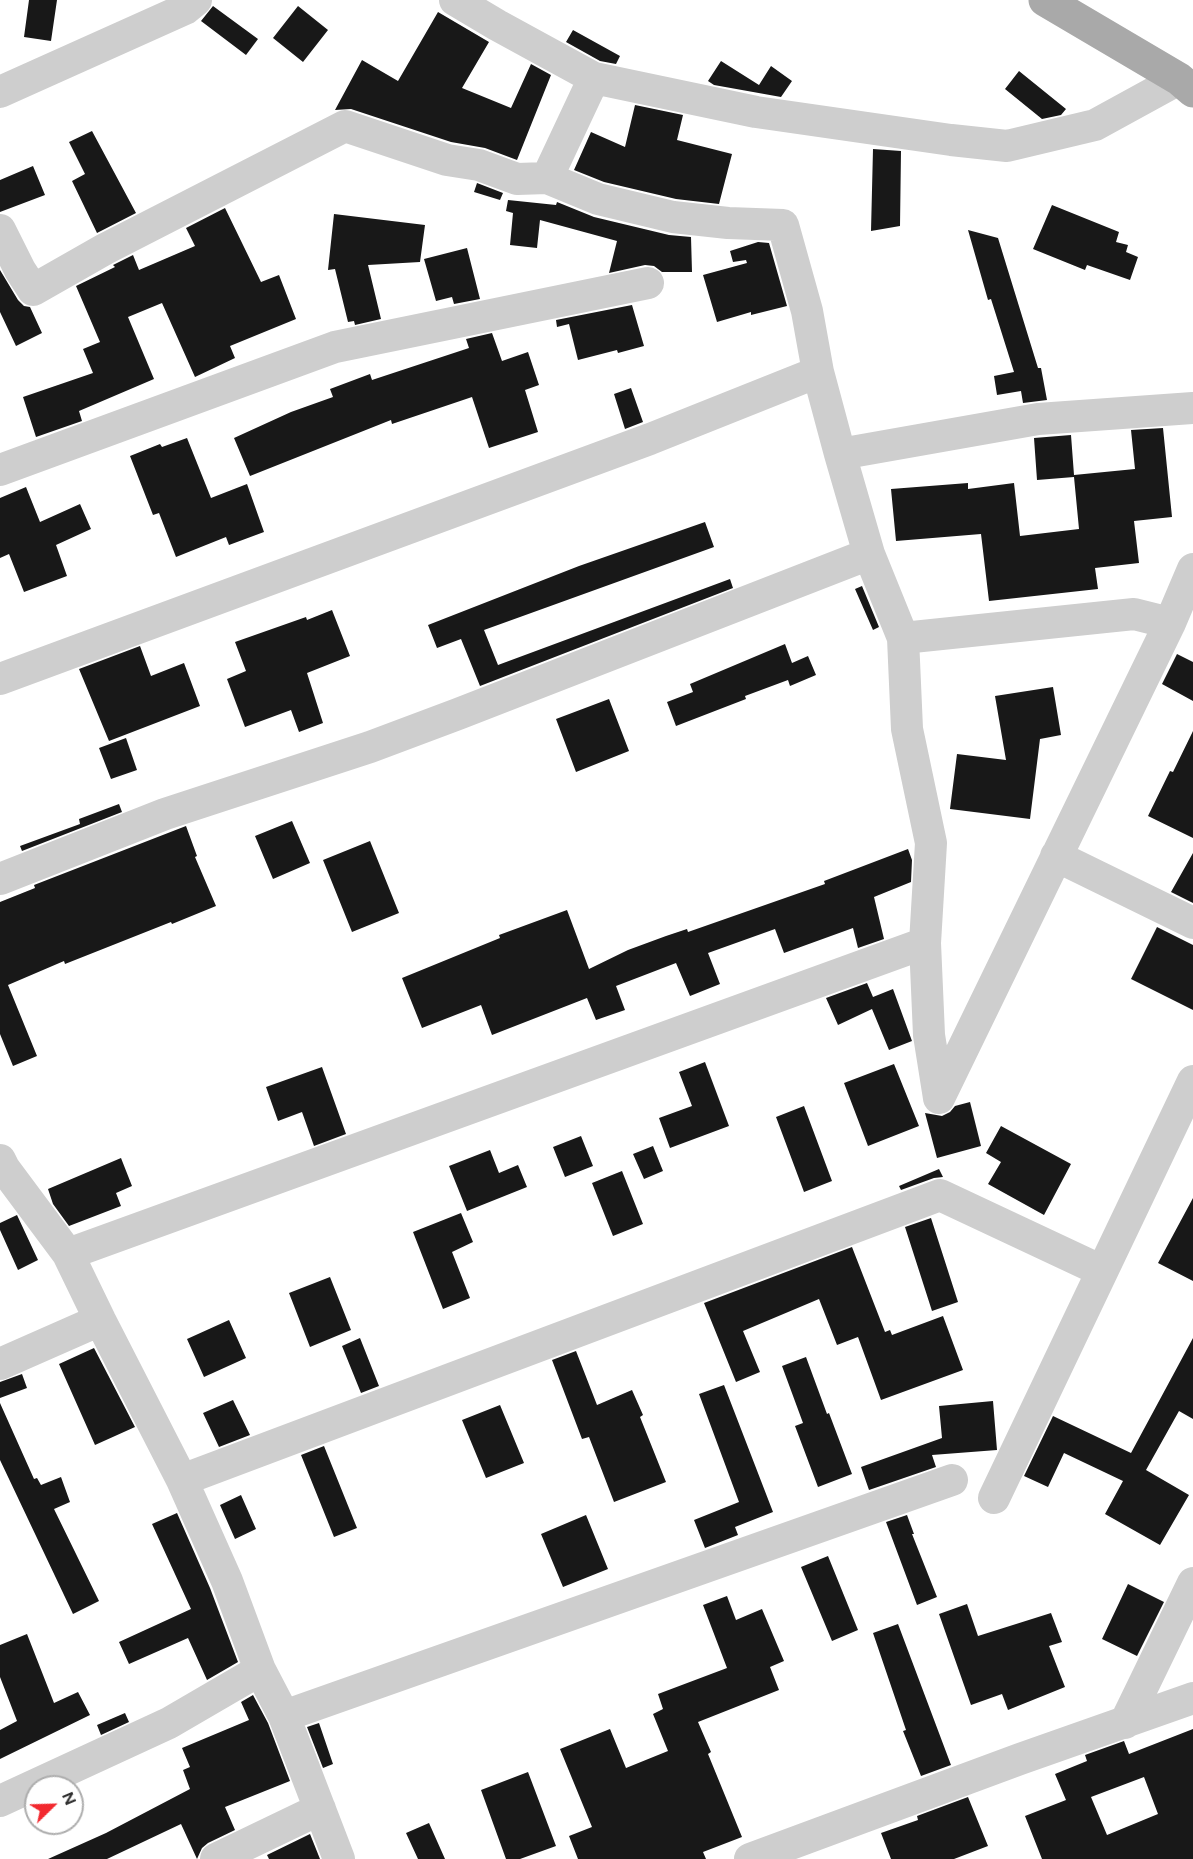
<!DOCTYPE html>
<style>
body{margin:0}
#map{position:relative;width:1193px;height:1859px;overflow:hidden;background:#fff;font-family:Figtree,sans-serif}
canvas{display:block}
.north{position:absolute;left:24px;top:1775px;width:60px;height:60px;box-sizing:border-box;background:#fff;border:2px solid #adadad;border-radius:50%;rotate:67deg;font-size:16px;font-weight:700;line-height:24px;text-align:center;color:#313131}
.north::after{content:'';display:block;margin:auto;width:21px;height:27px;background:#f2292f;clip-path:polygon(50% 0,100% 100%,50% 72%,0 100%)}
</style>
<div id="map">
<canvas width="1193" height="1859"></canvas>
<div class="north">N</div>
</div>
<script>
const g = document.querySelector('canvas').getContext('2d');
g.lineJoin = 'round';
function fill(path, color) { g.fillStyle = color; g.fill(path, 'evenodd'); }
const poly = rows => new Path2D(rows.map(r => 'M' + r).join(''));
function stroke(path, color, width, dash) { g.strokeStyle = color; g.lineWidth = width; g.lineCap = dash ? 'butt' : 'round'; g.setLineDash(dash || []); g.stroke(path); }
fill(poly([
 [29,0,57,0,51,41,24,37],
 [213,6,258,39,246,55,201,21],
 [298,6,328,30,303,62,273,38],
 [438,12,489,42,462,88,511,108,531,64,551,75,517,160,485,148,451,142,351,109,335,110,362,60,398,81],
 [573,30,620,56,616,64,600,61,566,42],
 [721,61,759,85,771,66,792,81,781,97,714,85,708,81],
 [1019,71,1066,109,1061,115,1042,119,1005,89],
 [635,105,683,115,677,140,732,154,719,204,676,199,604,182,574,170,591,132,625,147],
 [92,131,136,213,97,233,72,181,85,174,69,142],
 [873,149,901,151,900,226,871,231],
 [33,166,45,195,0,212,0,180],
 [477,183,503,193,500,200,474,192],
 [508,200,556,205,557,202,594,217,669,235,691,237,692,272,662,272,654,266,645,265,609,273,617,241,540,220,537,248,510,245,513,213,506,211],
 [1052,205,1119,232,1116,242,1128,245,1126,252,1138,257,1130,280,1087,265,1085,270,1033,249],
 [225,208,261,282,279,275,296,319,230,346,235,358,195,377,162,303,128,317,154,379,79,411,82,421,36,437,23,397,93,373,83,349,100,342,76,286,115,267,113,265,133,255,139,270,195,246,186,228],
 [334,214,425,225,420,262,368,265,381,319,355,325,354,321,348,322,335,269,328,270],
 [968,230,998,238,1038,368,1041,368,1047,400,1023,403,1021,391,997,395,994,376,1014,372,991,299,988,300],
 [758,242,769,243,787,306,751,315,751,312,717,322,703,275,747,263,746,260,733,262,730,251],
 [467,248,480,299,454,304,452,297,436,301,424,259],
 [0,270,18,300,24,306,30,307,42,333,16,346,0,312],
 [632,305,644,346,618,353,617,350,578,360,569,324,557,327,556,320],
 [492,333,502,361,528,352,539,385,525,390,538,432,489,448,472,397,392,424,391,420,250,476,234,438,291,412,333,397,330,389,370,374,372,380,469,348,466,339],
 [631,388,643,422,625,429,614,394],
 [1163,428,1172,517,1134,521,1139,563,1095,568,1098,589,989,601,981,534,896,541,891,489,968,483,968,489,1014,483,1020,536,1079,529,1074,477,1037,480,1034,438,1071,435,1074,475,1135,469,1131,430],
 [187,438,211,498,247,484,264,532,229,545,226,537,176,557,159,513,153,515,130,456,160,444,162,447],
 [26,487,40,522,80,504,91,529,56,545,67,576,24,592,9,554,0,558,0,498],
 [705,522,714,547,484,630,498,665,730,579,733,588,480,686,461,639,437,648,428,625,579,566],
 [862,586,879,627,873,630,855,589],
 [332,610,350,656,307,673,323,723,299,732,291,710,245,727,227,679,246,671,235,642,306,617,307,620],
 [785,644,792,663,808,656,816,675,790,686,788,680,745,696,746,699,676,726,667,702,693,692,690,684],
 [140,646,151,676,184,663,200,706,109,741,79,669],
 [1177,654,1193,662,1193,701,1162,684],
 [1053,687,1061,735,1040,739,1030,819,950,809,957,754,1006,760,995,696],
 [609,699,629,751,576,772,556,719],
 [1193,731,1193,838,1148,816,1170,771,1173,772],
 [126,738,137,770,111,779,99,748],
 [119,804,122,812,22,851,20,846,80,824,79,819],
 [292,821,310,863,273,879,255,836],
 [186,826,197,856,195,857,216,906,172,924,171,922,65,964,64,961,8,985,37,1056,13,1066,0,1034,0,902,35,888,34,885],
 [370,841,399,913,352,932,323,860],
 [908,849,912,860,911,882,874,897,884,939,858,948,853,928,784,953,775,929,708,953,720,984,690,996,676,963,616,986,625,1010,596,1020,587,998,492,1035,481,1005,422,1028,402,978,500,938,499,935,567,910,589,969,628,950,666,936,687,929,688,932,825,884,824,881],
 [1193,853,1193,903,1171,892],
 [1157,927,1193,945,1193,1010,1131,979],
 [867,983,873,997,893,989,912,1041,889,1050,872,1009,838,1025,826,998],
 [705,1062,729,1126,670,1148,659,1118,692,1106,679,1072],
 [894,1064,919,1126,868,1146,844,1083],
 [322,1067,346,1134,314,1146,302,1112,278,1121,266,1087],
 [970,1102,981,1146,937,1158,925,1113,942,1116,950,1112,955,1106],
 [804,1106,832,1181,804,1192,776,1117],
 [1001,1126,1071,1164,1044,1215,988,1184,1001,1162,986,1153],
 [581,1136,593,1166,565,1177,553,1147],
 [653,1146,663,1171,644,1179,633,1154],
 [490,1150,499,1173,518,1165,527,1187,467,1211,449,1166],
 [121,1158,132,1186,116,1193,121,1206,69,1226,53,1204,48,1189],
 [939,1169,943,1177,934,1178,901,1190,899,1186],
 [622,1171,643,1224,613,1236,592,1183],
 [1193,1198,1193,1281,1158,1263],
 [461,1213,473,1242,452,1252,470,1298,443,1309,413,1232],
 [17,1215,38,1260,18,1270,0,1230,0,1223],
 [931,1218,958,1302,932,1311,905,1227],
 [852,1247,885,1332,890,1330,892,1335,943,1316,963,1370,881,1400,858,1337,837,1345,819,1299,743,1331,760,1372,736,1382,704,1303],
 [330,1277,351,1330,310,1347,289,1293],
 [229,1320,246,1358,204,1377,187,1339],
 [360,1338,379,1386,361,1393,342,1346],
 [1193,1338,1193,1419,1179,1411,1146,1470,1189,1495,1160,1545,1105,1514,1123,1481,1064,1453,1048,1487,1024,1476,1053,1416,1131,1453],
 [94,1348,135,1427,95,1445,59,1364],
 [576,1351,597,1405,632,1390,643,1415,640,1417,666,1482,614,1502,589,1437,582,1439,552,1360],
 [806,1357,827,1414,829,1413,852,1474,818,1487,795,1426,803,1423,782,1366],
 [22,1374,27,1388,0,1398,0,1382],
 [724,1385,773,1512,735,1527,738,1535,705,1548,694,1520,739,1502,699,1394],
 [233,1400,250,1435,219,1447,203,1413],
 [993,1401,997,1450,932,1455,936,1467,869,1490,861,1467,942,1438,939,1406],
 [0,1403,34,1479,37,1478,41,1485,61,1477,70,1502,54,1509,99,1601,73,1614,0,1460],
 [500,1405,524,1463,486,1478,462,1420],
 [324,1446,357,1528,334,1537,301,1455],
 [241,1495,256,1529,235,1539,220,1505],
 [177,1513,210,1588,238,1662,207,1680,188,1638,129,1664,119,1642,191,1609,152,1524],
 [586,1515,608,1569,563,1587,541,1534],
 [907,1515,914,1534,912,1534,937,1597,917,1605,886,1522],
 [828,1556,858,1630,832,1641,801,1567],
 [1128,1584,1164,1602,1137,1656,1102,1639],
 [727,1596,736,1620,762,1609,784,1661,770,1667,779,1690,698,1722,711,1752,708,1754,742,1837,703,1852,706,1859,578,1859,569,1836,592,1827,560,1749,610,1729,626,1768,668,1751,653,1714,663,1709,658,1694,727,1668,703,1605],
 [967,1604,978,1636,1051,1613,1062,1642,1049,1646,1065,1687,1008,1710,1002,1694,971,1705,939,1614],
 [898,1624,951,1765,921,1776,903,1731,906,1730,873,1633],
 [27,1634,54,1703,78,1692,90,1715,0,1759,0,1730,17,1721,0,1677,0,1645],
 [253,1695,268,1723,290,1781,225,1807,235,1830,208,1843,202,1848,197,1859,181,1824,107,1859,48,1859,106,1833,190,1789,183,1770,190,1767,182,1748,249,1720,241,1702],
 [125,1713,129,1722,101,1735,97,1725],
 [319,1723,333,1764,323,1768,307,1727],
 [1193,1729,1193,1859,1042,1859,1025,1816,1066,1800,1055,1774,1087,1761,1085,1755,1124,1741,1129,1754],
 [1144,1777,1158,1814,1107,1835,1091,1797],
 [528,1772,556,1846,520,1859,506,1859,481,1790],
 [968,1797,988,1846,954,1859,891,1859,881,1833,918,1820,917,1816],
 [429,1823,445,1859,418,1859,406,1833],
 [310,1834,320,1859,269,1859,267,1855]
]), '#181818');
stroke(poly([
 [455,0,497,25,594,78,756,112,951,140,1007,146,1095,125,1179,79],
 [0,92,185,9,196,0],
 [547,178,594,78],
 [0,230,20,270,33,290,105,249,345,126,447,160,479,165,517,179,547,178,598,199,673,217,728,223,783,225,807,311,818,372,840,454,869,554,903,638,907,729,931,843,925,943,929,1035,939,1098],
 [840,454,1038,419,1193,408],
 [0,470,335,347,648,283],
 [903,638,1134,614,1170,623],
 [0,679,650,439,818,372],
 [1056,856,1193,923],
 [0,879,165,814,370,747,458,714,869,554],
 [939,1098,1170,623,1193,569],
 [0,1160,4,1168,68,1254,100,1320,182,1480,227,1581,260,1670,284,1716,339,1859],
 [68,1254,925,943],
 [0,1364,100,1320],
 [182,1480,940,1195,1102,1271],
 [994,1498,1193,1081],
 [284,1716,952,1480],
 [1125,1723,1193,1583],
 [0,1801,169,1723,260,1670],
 [216,1859,320,1809],
 [750,1859,1020,1759,1193,1698]
]), '#cecece', 32);
stroke(poly([
 [1045,0,1179,79,1193,91]
]), '#a9a9a9', 33);
</script>
